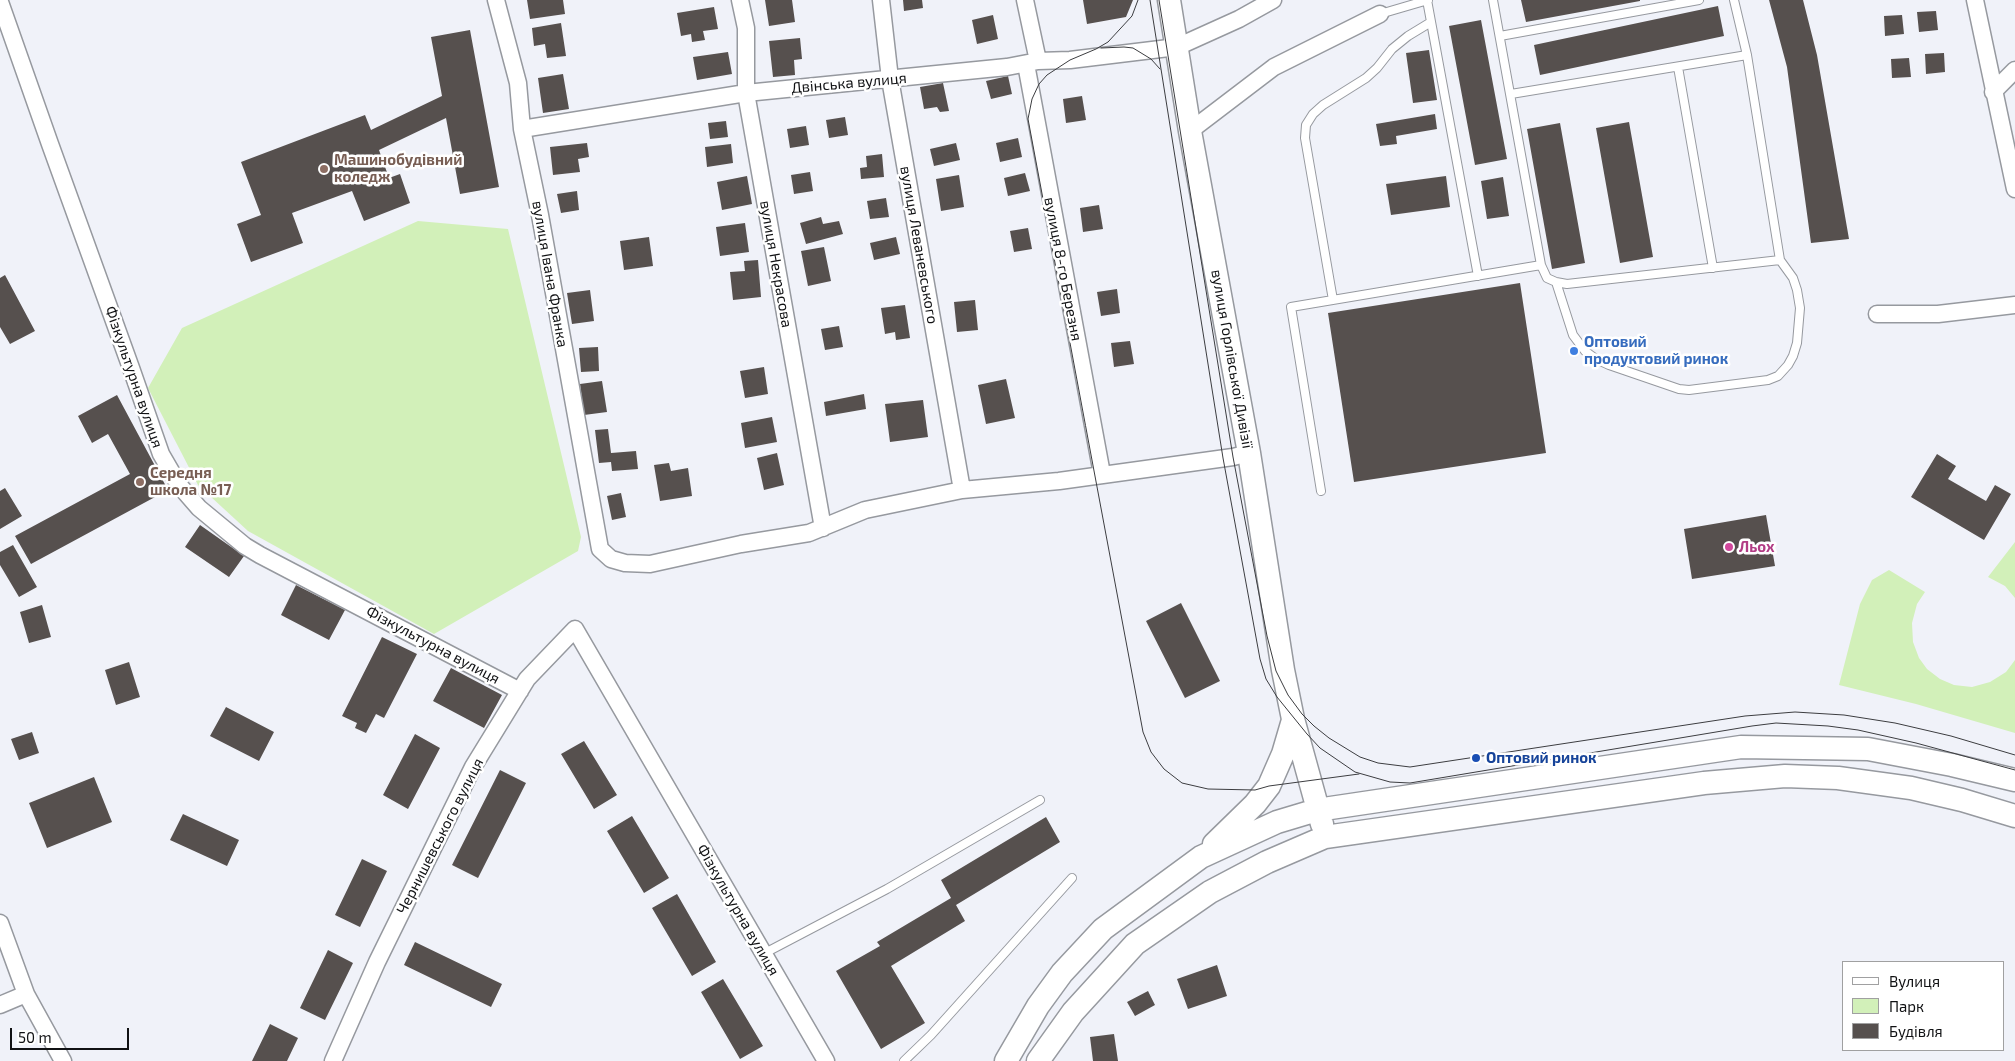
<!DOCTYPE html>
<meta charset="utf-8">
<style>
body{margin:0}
#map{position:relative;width:2015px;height:1061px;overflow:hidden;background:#f0f2f9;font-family:"Exo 2",sans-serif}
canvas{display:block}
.legend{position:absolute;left:1842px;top:961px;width:162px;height:90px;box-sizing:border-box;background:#fff;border:1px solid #a0a0a1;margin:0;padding:6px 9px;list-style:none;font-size:15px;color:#111214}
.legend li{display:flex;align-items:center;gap:10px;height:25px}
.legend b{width:25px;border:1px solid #a0a0a1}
.scale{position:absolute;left:10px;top:1028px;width:119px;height:22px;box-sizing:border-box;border:2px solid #111214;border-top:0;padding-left:6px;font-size:15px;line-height:18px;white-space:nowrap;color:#111214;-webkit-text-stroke:4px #fff;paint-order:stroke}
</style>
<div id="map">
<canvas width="2015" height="1061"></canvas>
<ul class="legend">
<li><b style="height:6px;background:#fff"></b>Вулиця</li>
<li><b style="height:14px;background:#d2f0b9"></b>Парк</li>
<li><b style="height:14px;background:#56504e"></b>Будівля</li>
</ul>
<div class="scale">50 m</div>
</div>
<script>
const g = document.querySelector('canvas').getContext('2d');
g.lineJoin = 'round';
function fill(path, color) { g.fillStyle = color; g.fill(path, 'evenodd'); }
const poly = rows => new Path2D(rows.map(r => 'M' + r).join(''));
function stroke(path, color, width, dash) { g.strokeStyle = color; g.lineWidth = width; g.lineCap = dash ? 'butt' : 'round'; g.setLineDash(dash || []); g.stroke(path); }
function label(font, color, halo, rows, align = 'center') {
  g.font = font + ' "Exo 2",sans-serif'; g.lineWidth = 5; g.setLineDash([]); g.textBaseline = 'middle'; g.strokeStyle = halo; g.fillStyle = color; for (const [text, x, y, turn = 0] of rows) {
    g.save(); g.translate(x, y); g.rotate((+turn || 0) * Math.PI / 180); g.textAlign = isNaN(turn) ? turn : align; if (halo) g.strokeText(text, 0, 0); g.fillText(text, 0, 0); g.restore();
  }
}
fill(poly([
 [418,221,508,229,581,537,578,551,434,634,248,531,198,485,148,388,182,328],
 [2015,542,2015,598,2005,586,1988,577],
 [1889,570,1925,592,1917,604,1912,623,1913,642,1919,658,1927,669,1940,679,1954,685,1972,687,1990,682,2006,672,2015,660,2015,733,1916,704,1839,685,1860,604,1872,580]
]), '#d2f0b9');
fill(poly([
 [527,0,563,0,565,14,530,19],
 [765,0,792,0,795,22,769,26],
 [903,0,922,0,923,8,904,11],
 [1083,0,1133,0,1126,17,1087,24],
 [1521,0,1640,0,1640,1,1526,22],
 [1769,0,1803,0,1817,55,1849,239,1811,243,1787,67],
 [1718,6,1724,36,1540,75,1534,45],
 [714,7,718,29,703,31,705,40,692,42,691,34,681,36,677,13],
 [1936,11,1938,30,1919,32,1917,12],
 [993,15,998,39,977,44,972,20],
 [1902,15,1904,34,1885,36,1884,16],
 [1481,20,1507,159,1475,165,1449,26],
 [561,23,566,56,547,58,545,44,534,46,532,28],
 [470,30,499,187,460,194,446,118,379,150,389,178,400,174,410,203,364,221,352,191,292,213,303,243,251,262,237,224,261,215,241,162,365,115,371,130,442,96,431,37],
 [800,38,802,59,794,60,795,75,773,77,769,41],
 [1429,50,1437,100,1413,103,1406,53],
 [728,52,732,74,697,80,693,57],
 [1944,53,1945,72,1926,74,1925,54],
 [1909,58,1911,77,1892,78,1891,59],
 [563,74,569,109,543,113,538,78],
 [1008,76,1012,94,991,99,986,81],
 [943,83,949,111,940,112,937,107,924,109,920,87],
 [1082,96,1086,120,1066,123,1063,99],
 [1435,114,1437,129,1396,136,1397,144,1380,146,1376,124],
 [845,117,848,135,829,138,826,120],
 [726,121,728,137,710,139,708,123],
 [1629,122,1653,257,1620,263,1596,128],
 [1560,123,1585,263,1552,269,1527,129],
 [806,126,809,145,790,148,787,129],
 [1018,138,1022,157,1000,162,996,143],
 [587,143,589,157,578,159,580,172,553,175,550,147],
 [956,143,960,160,934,166,930,149],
 [731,144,733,163,707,167,705,147],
 [882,154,884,177,861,179,860,168,867,167,866,156],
 [810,172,813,191,794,194,791,175],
 [1025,173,1030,191,1008,196,1004,178],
 [959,175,964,207,941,211,936,179],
 [747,176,752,204,722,210,717,182],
 [1446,176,1450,207,1391,215,1386,184],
 [1503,177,1509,216,1487,219,1481,181],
 [577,191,579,210,561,213,557,194],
 [886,198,889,217,870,219,867,201],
 [1099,205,1103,229,1083,232,1080,208],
 [821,217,823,224,839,221,843,234,806,244,800,223],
 [745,223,749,252,720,256,716,227],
 [1028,228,1032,249,1014,252,1010,231],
 [649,237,653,266,624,270,620,241],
 [896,237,900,254,874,260,870,243],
 [824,247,831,281,808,286,801,251],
 [758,260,761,297,733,300,730,272,745,271,744,261],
 [5,275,35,331,10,344,0,327,0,278],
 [1520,283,1546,453,1354,482,1328,313],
 [1117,289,1120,313,1101,316,1097,292],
 [590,290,594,321,572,324,567,293],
 [975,300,978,330,957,332,954,302],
 [905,305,910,338,896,340,895,332,885,334,881,308],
 [839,326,843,347,825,350,821,329],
 [1130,341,1134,364,1114,367,1111,343],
 [598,347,599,371,581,372,579,348],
 [764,367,768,394,745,398,740,371],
 [1006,379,1015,418,986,424,978,385],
 [602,381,607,412,584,415,580,384],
 [864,394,866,409,826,416,824,402],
 [117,395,168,490,31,564,15,536,130,474,108,434,92,443,78,416],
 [923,400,928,437,890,442,885,404],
 [772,417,777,442,745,448,741,423],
 [608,429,611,453,636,451,638,469,612,471,611,462,599,463,595,430],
 [777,453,784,485,764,490,757,458],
 [1937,454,1956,466,1948,479,1986,501,1995,485,2011,494,1984,540,1911,497],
 [669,463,671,471,688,468,692,496,660,501,654,465],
 [5,488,22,516,0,529,0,491],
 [621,493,626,517,612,520,607,496],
 [1766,515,1775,566,1692,579,1684,529],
 [200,525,244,556,229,577,185,547],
 [13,545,37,587,19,597,0,565,0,552],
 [296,585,345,610,329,640,281,615],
 [1181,603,1220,681,1185,698,1146,621],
 [42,605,51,637,29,643,20,612],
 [382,637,417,654,384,718,376,714,366,733,355,728,357,723,342,716],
 [129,662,140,697,116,705,105,670],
 [451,668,502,695,484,728,433,701],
 [226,707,274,732,259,761,210,736],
 [32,732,39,753,19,760,11,739],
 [415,734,440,748,408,809,383,795],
 [584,741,617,795,594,809,561,754],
 [500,770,526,783,478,878,452,865],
 [94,777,112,822,47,848,29,803],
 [183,814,239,840,227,866,170,840],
 [632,816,669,878,644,893,607,831],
 [1046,817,1060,842,956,905,965,921,891,966,925,1023,881,1049,836,971,880,946,877,942,951,898,941,880],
 [362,859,387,871,360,927,335,915],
 [677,894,716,962,692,976,652,908],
 [415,942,502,984,491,1007,404,965],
 [328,950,353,963,325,1020,300,1008],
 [1217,965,1227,996,1188,1009,1177,979],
 [723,979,763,1046,740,1059,701,992],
 [1148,991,1155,1005,1135,1016,1127,1002],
 [270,1024,298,1038,287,1061,252,1061],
 [1114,1034,1118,1061,1093,1061,1090,1037]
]), '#56504e');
const service = poly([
 [1427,0,1478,276],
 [1493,0,1541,265,1547,278,1556,282,1567,284,1780,260],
 [1380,14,1428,0],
 [1500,36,1699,0],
 [1678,67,1713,268],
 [1511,94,1747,55],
 [1556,282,1573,335,1585,351,1596,359,1609,365,1679,389,1689,390,1768,380,1778,376,1788,365,1793,356,1797,343,1800,308,1797,290,1793,278,1780,260,1747,55,1734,0],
 [1333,300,1305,138,1306,125,1313,114,1323,105,1366,78,1377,68,1392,49,1408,36,1431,22],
 [1321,491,1291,307,1541,265],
 [763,954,887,889,1040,800],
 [904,1061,931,1035,1072,878]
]);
const minor = poly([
 [496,0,518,83,522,129,540,215,600,549,611,559,625,563,650,564,741,544,809,533,865,510,962,490,1059,481,1233,457,1249,453],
 [740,0,746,28,746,93,823,528],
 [881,0,890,79,962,490],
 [1025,0,1038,61],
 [1975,0,2015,189],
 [0,2,50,144,131,368,161,454,179,485,199,508,245,546,260,555,520,691],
 [1026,64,1102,474],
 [1993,92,2015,70],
 [522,129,746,93,1007,67,1038,61,1070,60,1177,47,1239,19,1273,0],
 [1190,131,1274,67,1380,14],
 [1877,314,1938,314,2015,305],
 [0,923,26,994,63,1061],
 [0,1005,26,994],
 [333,1061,377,962,473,767,527,679,575,629,826,1061]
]);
const secondary = poly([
 [1169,0,1190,131,1249,453,1283,670,1293,719,1322,824],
 [1214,844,1255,804,1269,786,1283,754,1293,720],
 [1006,1061,1038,1006,1062,973,1103,929,1201,857,1277,822,1317,810,1741,747,1868,749,1952,765,2015,780],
 [1038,1061,1073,1012,1135,944,1210,892,1267,862,1325,837,1704,783,1785,776,1838,778,1911,788,1962,800,2015,816]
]);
stroke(service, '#96999f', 10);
stroke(minor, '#96999f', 19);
stroke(secondary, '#96999f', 25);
stroke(service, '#fff', 8);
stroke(minor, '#fff', 16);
stroke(secondary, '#fff', 22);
stroke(poly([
 [1138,0,1132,16,1108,42,1096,49,1070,60,1047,75,1039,84,1032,99,1028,119,1143,732,1151,752,1164,769,1182,783,1208,789,1255,790,1269,786,1359,774],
 [1150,0,1223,458,1260,659,1266,679,1277,697,1307,734,1320,748,1355,772,1390,782,1410,783,1752,726,1776,723,1828,726,1858,730,1916,743,2015,770],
 [1159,0,1233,457,1267,636,1276,671,1288,695,1302,714,1314,726,1329,738,1360,757,1378,763,1410,767,1745,716,1795,712,1844,715,1895,723,1951,736,2015,755],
 [1101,48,1124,47,1133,48,1151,59,1160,69]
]), '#3c3d40', 1);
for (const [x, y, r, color] of [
 [324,169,5,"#8d6e63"],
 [1574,351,5,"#3f7fe0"],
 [140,482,5,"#8d6e63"],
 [1729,547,5,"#d1479c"],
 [1476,758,5,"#1a4fb4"]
]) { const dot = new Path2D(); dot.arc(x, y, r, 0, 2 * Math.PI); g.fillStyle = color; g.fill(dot); stroke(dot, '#fff', 2); }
label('15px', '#111214', '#fff', [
 ["Двінська вулиця",849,83,-5],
 ["вулиця Леваневського",919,245,80],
 ["вулиця Некрасова",776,264,80],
 ["вулиця 8-го Березня",1063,269,79],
 ["вулиця Івана Франка",550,274,80],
 ["вулиця Горлівської Дивізії",1232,359,80],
 ["Фізкультурна вулиця",134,377,71],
 ["Фізкультурна вулиця",433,645,28],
 ["Чернишевського вулиця",440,836,-63],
 ["Фізкультурна вулиця",738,910,60]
]);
label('bold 15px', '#785e54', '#fff', [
 ["Машинобудівний",334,160],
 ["коледж",334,177],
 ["Середня",150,473],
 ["школа №17",150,490]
], 'left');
label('bold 15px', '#366cbe', '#fff', [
 ["Оптовий",1584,342],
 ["продуктовий ринок",1584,359]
], 'left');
label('bold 15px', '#b23c85', '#fff', [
 ["Льох",1739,547]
], 'left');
label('bold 15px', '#164399', '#fff', [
 ["Оптовий ринок",1486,758]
], 'left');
</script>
